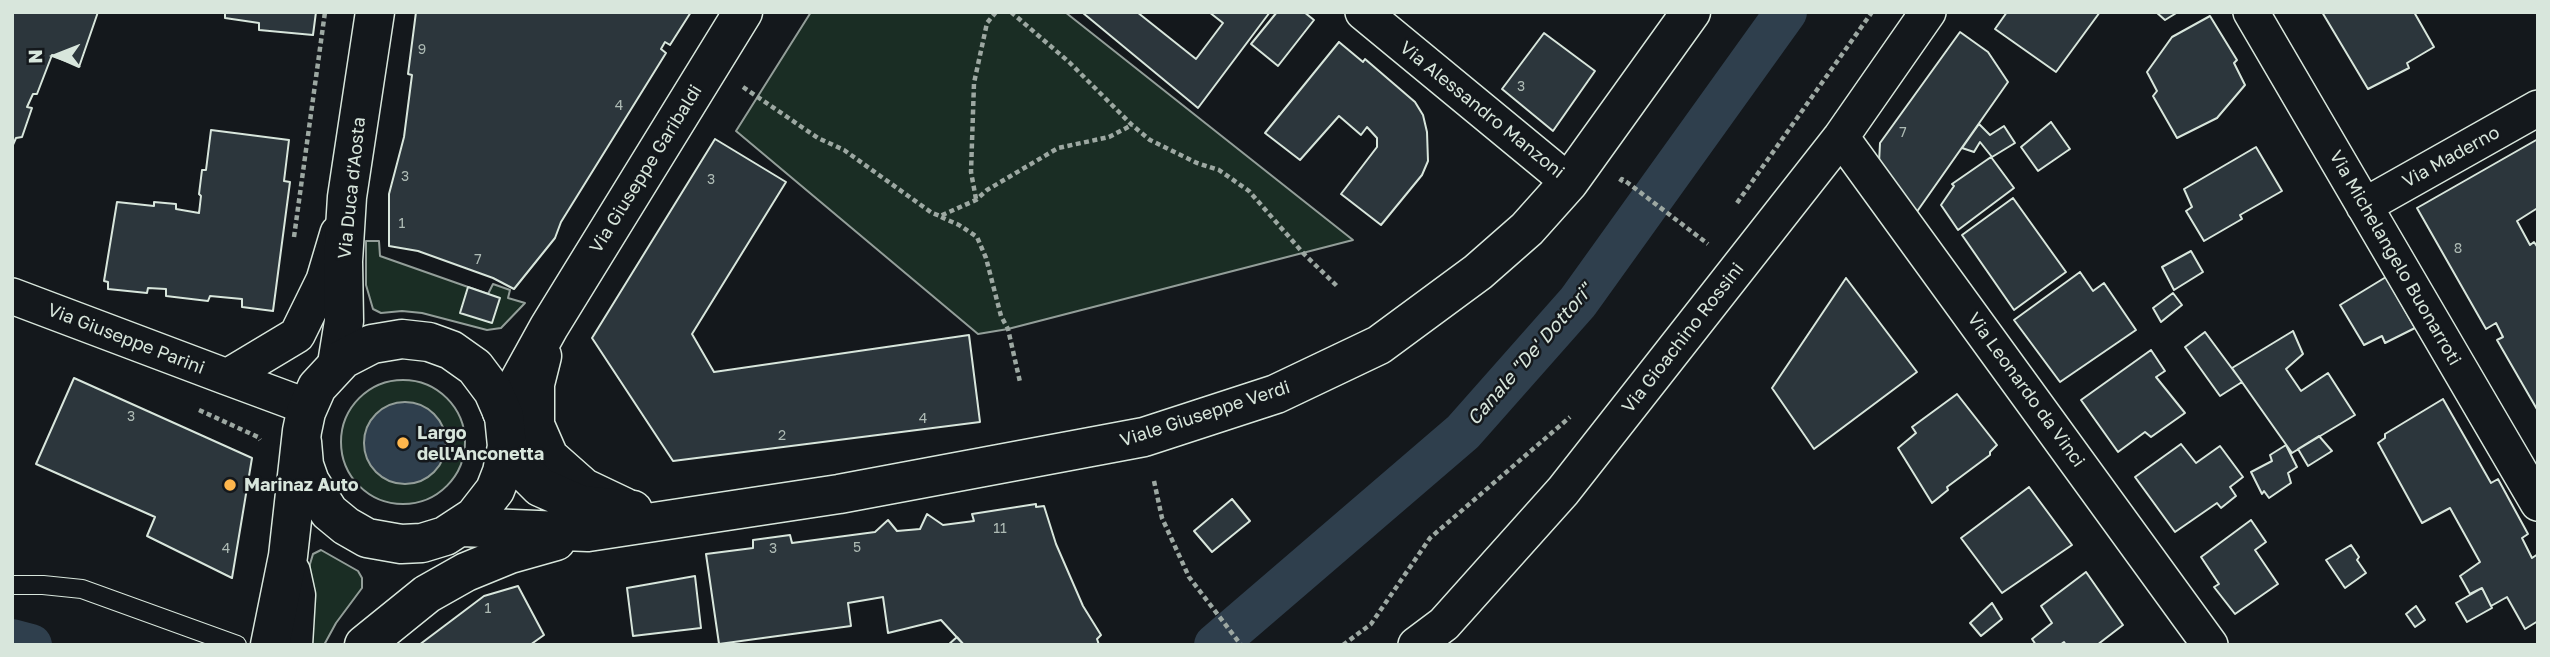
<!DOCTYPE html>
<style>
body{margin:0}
#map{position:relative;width:2550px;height:657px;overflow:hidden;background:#14181c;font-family:"Golos Text",sans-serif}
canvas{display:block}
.frame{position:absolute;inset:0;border:14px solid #d8e6dc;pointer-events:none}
.north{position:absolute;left:21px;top:21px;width:70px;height:70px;-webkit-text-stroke:5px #14181c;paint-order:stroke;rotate:269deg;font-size:19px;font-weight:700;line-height:28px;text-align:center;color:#d8e6dc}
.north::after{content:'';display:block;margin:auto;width:24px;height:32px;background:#d8e6dc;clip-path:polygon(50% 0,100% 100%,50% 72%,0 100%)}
</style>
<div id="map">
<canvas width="2550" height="657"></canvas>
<div class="frame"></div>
<div class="north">N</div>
</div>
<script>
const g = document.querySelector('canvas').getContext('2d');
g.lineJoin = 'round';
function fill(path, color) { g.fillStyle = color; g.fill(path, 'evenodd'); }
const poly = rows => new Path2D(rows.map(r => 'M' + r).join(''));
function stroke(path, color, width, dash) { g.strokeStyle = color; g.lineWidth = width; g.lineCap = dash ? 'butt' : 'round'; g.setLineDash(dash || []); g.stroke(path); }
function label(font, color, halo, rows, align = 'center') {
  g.font = font + ' "Golos Text",sans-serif'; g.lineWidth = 5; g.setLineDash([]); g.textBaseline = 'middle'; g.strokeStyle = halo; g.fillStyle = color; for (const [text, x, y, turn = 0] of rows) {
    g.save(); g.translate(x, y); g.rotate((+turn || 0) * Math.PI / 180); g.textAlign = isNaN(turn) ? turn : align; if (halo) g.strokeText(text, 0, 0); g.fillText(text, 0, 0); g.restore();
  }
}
const green = poly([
 [811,12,1065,12,1353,240,1008,329,978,334,736,131,811,12],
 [366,241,379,241,380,256,488,294,493,284,510,290,508,298,525,303,501,328,487,330,422,313,402,311,381,313,373,309,366,285,366,241],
 '341 442a62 62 0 1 1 124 0a62 62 0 1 1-124 0Z',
 [321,550,358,571,362,578,362,588,336,623,324,645,303,645,310,564,313,554,321,550]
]);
fill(green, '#1a2d24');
stroke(green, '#939e99', 2);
const water = poly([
 '364 443a41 41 0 1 1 82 0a41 41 0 1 1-82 0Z'
]);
fill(water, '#2f3f4d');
stroke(water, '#939e99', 2);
stroke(poly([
 [12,640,31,645],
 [1215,645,1463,432,1578,302,1786,12]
]), '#2f3f4d', 42);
const building = poly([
 [12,12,98,12,79,67,52,55,37,94,33,94,27,107,32,108,22,137,16,138,12,147,12,12],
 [225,12,316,12,313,35,259,30,259,23,225,18,225,12],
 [416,12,691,12,670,45,665,42,661,49,666,53,561,222,555,238,514,289,493,278,418,251,389,246,389,194,404,137,412,75,408,74,416,12],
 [1137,12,1196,59,1223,23,1209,12,1270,12,1198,108,1083,13,1137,12],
 [1277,12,1304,12,1314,20,1278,66,1251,44,1277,12],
 [2007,12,2100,12,2056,72,1995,29,2007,12],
 [2156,12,2178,12,2165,20,2156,12],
 [2322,12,2414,12,2434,47,2407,63,2409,68,2368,89,2322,12],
 [2210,16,2237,60,2234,63,2245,85,2217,118,2177,138,2153,96,2157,91,2147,72,2172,37,2210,16],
 [1960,32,1988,52,2008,82,1916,213,1879,163,1880,143,1960,32],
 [1544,33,1595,71,1553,131,1502,89,1544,33],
 [1339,42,1363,62,1365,59,1415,102,1423,115,1427,132,1428,161,1422,175,1381,225,1341,194,1377,147,1377,138,1367,127,1361,135,1339,116,1300,160,1265,133,1339,42],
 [2051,122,2070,149,2038,171,2021,147,2051,122],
 [1979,124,1990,135,2004,126,2015,143,1992,157,1980,142,1974,152,1962,148,1979,124],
 [211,130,289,140,284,181,290,182,273,311,242,307,242,299,210,296,208,301,166,296,166,289,148,288,147,293,108,289,108,282,104,281,117,202,154,206,154,202,176,204,176,209,199,213,201,196,199,194,202,170,206,170,211,130],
 [715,139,786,182,692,334,714,372,969,335,980,422,673,461,592,338,715,139],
 [2538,139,2538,211,2536,209,2517,221,2530,245,2534,242,2538,248,2538,411,2497,340,2503,337,2496,323,2486,329,2417,208,2538,139],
 [2256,147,2282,191,2240,215,2242,219,2204,241,2186,211,2192,207,2184,189,2256,147],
 [1991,157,2014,188,1958,230,1941,205,1954,186,1952,184,1991,157],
 [2013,198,2066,272,2014,310,1962,235,2013,198],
 [2191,251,2203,272,2174,290,2162,267,2191,251],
 [2080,272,2093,291,2104,283,2136,330,2060,382,2014,320,2080,272],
 [2386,277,2415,328,2385,343,2382,336,2364,345,2340,305,2386,277],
 [1846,278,1917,372,1814,449,1772,388,1846,278],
 [468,287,500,298,492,323,460,313,468,287],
 [2173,293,2182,305,2161,322,2153,308,2173,293],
 [2293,331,2303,354,2286,369,2301,391,2328,373,2355,415,2292,453,2232,368,2293,331],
 [2205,332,2242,382,2220,396,2185,347,2205,332],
 [2151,350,2165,371,2156,377,2185,413,2151,437,2145,432,2118,452,2081,400,2151,350],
 [74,378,252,458,232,578,147,536,155,517,36,464,74,378],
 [1957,394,1997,445,1990,452,1990,455,1947,487,1948,490,1932,503,1898,448,1916,433,1912,427,1957,394],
 [2443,399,2491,483,2498,479,2528,534,2522,538,2532,558,2538,554,2538,621,2525,629,2507,597,2491,606,2482,588,2470,594,2460,576,2480,562,2450,508,2422,523,2378,443,2385,438,2385,434,2443,399],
 [2319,436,2332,451,2308,466,2298,449,2319,436],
 [2181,444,2196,463,2220,446,2243,477,2230,487,2236,496,2221,508,2217,503,2175,532,2135,477,2181,444],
 [2286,445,2297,467,2288,473,2291,483,2269,498,2264,491,2262,494,2251,472,2272,461,2270,455,2286,445],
 [2029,487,2072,545,2002,593,1961,538,2029,487],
 [1232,499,1250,521,1212,552,1194,531,1232,499],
 [1036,504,1036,507,1044,506,1056,544,1083,606,1101,635,1097,639,1099,645,964,645,941,620,888,633,883,597,848,603,851,626,719,644,706,554,753,548,753,540,790,535,792,543,875,532,888,520,897,531,920,529,927,514,943,525,974,521,972,514,1036,504],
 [2251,520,2266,542,2255,550,2278,584,2235,614,2214,587,2219,584,2201,557,2251,520],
 [2351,545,2359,557,2357,560,2366,573,2345,588,2326,560,2351,545],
 [2086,572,2123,625,2097,645,2066,645,2064,642,2060,645,2036,645,2032,639,2052,623,2041,606,2086,572],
 [695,576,701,628,633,636,627,588,695,576],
 [518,586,544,635,530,645,419,645,484,596,518,586],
 [2482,588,2492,608,2467,622,2456,603,2482,588],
 [1992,603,2002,619,1981,636,1970,623,1992,603],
 [2416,606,2425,620,2415,627,2406,614,2416,606],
 [957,637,964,645,948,645,957,637]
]);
fill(building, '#2c363c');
stroke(building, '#d8e6dc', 2);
const lane = poly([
 [12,585,43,585,82,589,237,645]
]);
const street = poly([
 [1363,12,1569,182],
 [2251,12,2538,503],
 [1841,137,2210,645],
 [2364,206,2538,108],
 [12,296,227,377,297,335,324,280,338,233],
 [227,377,308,407],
 [1416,645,1444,624,1563,491,1841,137,1928,12]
]);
const secondary = poly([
 [542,356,535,384,535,425,549,457,584,488,624,507],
 [337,364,344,321,343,261,347,197,375,12],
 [502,412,549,327,743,12],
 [291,572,296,595,293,645]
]);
const primary = poly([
 [507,444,520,467,540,487,581,505,633,510],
 [462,527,588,532,839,494,1144,437,1276,394,1379,345,1478,272,1527,229,1569,182,1691,12],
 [270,645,288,556,302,431,306,412,317,387,343,359,372,344,402,339,429,342,451,350,475,367,493,391,504,416,507,446,502,472,495,490,474,517,445,536,422,543,401,544,367,538,346,526,329,512,310,482,304,465,302,442],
 [364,645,427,594,466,572,510,554,556,541]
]);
stroke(lane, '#d8e6dc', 20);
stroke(street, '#d8e6dc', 38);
stroke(secondary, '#d8e6dc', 41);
stroke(primary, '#d8e6dc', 41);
stroke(poly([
 [1011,12,1069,62,1132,125,1150,140,1197,163,1219,170,1249,191,1304,254,1338,287],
 [743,87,818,138,844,150,932,213,940,216,976,200,987,190,1058,148,1109,137,1132,125],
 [1620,182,1622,179,1628,183,1708,244],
 [976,199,971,172,974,83,987,23,996,12],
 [1737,203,1872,12],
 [941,217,959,225,977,237,986,258,1001,316,1008,329,1020,382],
 [294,237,325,12],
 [199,410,258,437,260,440],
 [1154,481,1162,518,1189,577,1241,645],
 [1343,645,1371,624,1430,538,1570,417]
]), '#9da8a2', 4.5, [5, 3.5]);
stroke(lane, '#14181c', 18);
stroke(street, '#14181c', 35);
stroke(secondary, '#14181c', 38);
stroke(primary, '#14181c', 38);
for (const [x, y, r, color] of [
 [403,443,7,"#ffb74d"],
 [230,485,7,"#ffb74d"]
]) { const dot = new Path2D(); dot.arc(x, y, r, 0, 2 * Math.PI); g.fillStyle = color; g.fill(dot); stroke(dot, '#14181c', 2.5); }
label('14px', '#adbab4', null, [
 ["9",422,50],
 ["3",1521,87],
 ["4",619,106],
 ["7",1903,133],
 ["3",405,177],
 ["3",711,180],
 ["1",402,224],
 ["8",2458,249],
 ["7",478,260],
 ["3",131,417],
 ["4",923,419],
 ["2",782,436],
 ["11",1000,529],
 ["5",857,548],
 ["4",226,549],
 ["3",773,549],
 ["1",488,609]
]);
label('18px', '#d8e6dc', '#14181c', [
 ["Via Alessandro Manzoni",1482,110,39],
 ["Via Maderno",2451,157,-29],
 ["Via Giuseppe Garibaldi",646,169,-58],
 ["Via Duca d'Aosta",352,188,-84],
 ["Via Michelangelo Buonarroti",2395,258,60],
 ["Via Gioachino Rossini",1683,338,-52],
 ["Via Giuseppe Parini",126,339,21],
 ["Via Leonardo da Vinci",2026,390,54],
 ["Viale Giuseppe Verdi",1205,414,-18]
]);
label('bold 18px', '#d8e6dc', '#14181c', [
 ["Largo",417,433],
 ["dell'Anconetta",417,454],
 ["Marinaz Auto",244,485]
], 'left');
label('italic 19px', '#d8e6dc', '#14181c', [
 ["Canale \"De' Dottori\"",1530,355,-49]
]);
</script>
